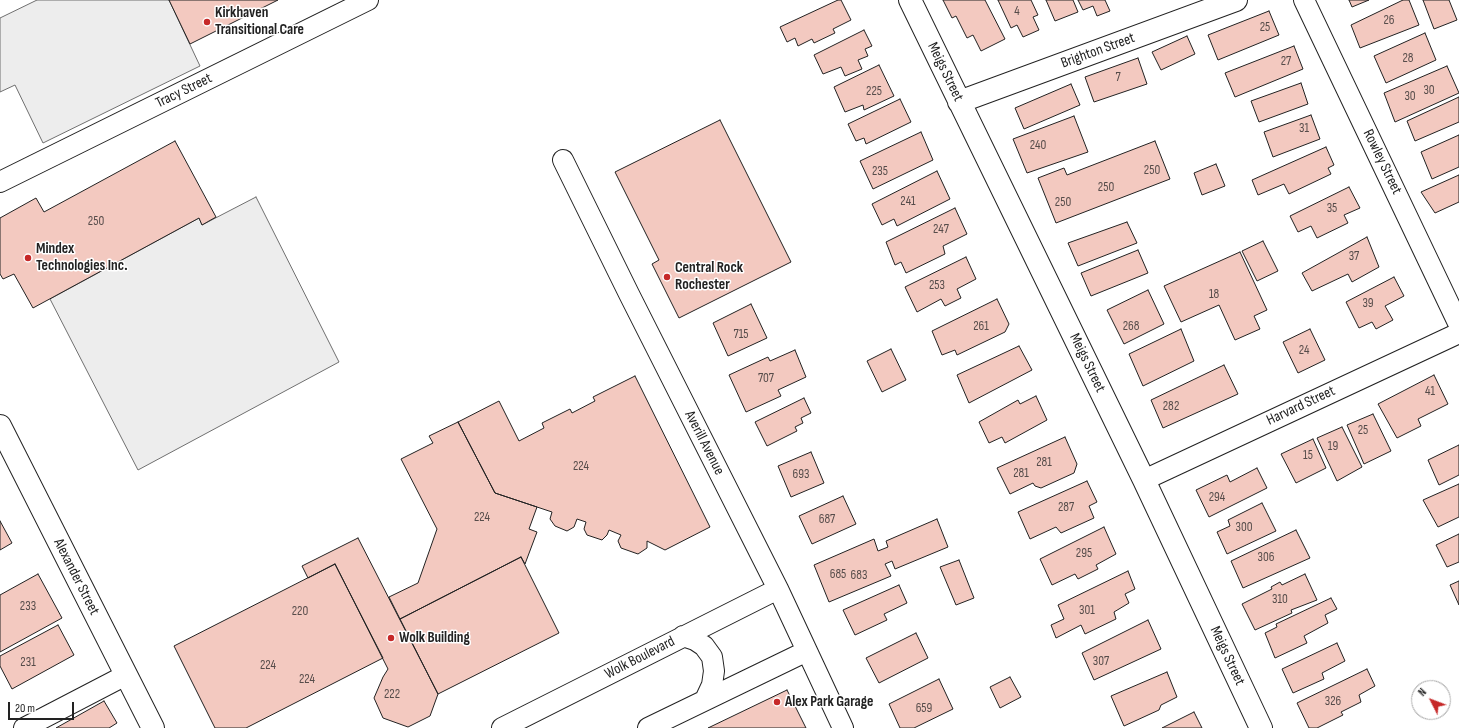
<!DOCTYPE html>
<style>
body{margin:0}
#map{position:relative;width:1459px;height:728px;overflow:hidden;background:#fff;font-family:"Sofia Sans Condensed",sans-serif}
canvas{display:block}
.north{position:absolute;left:1411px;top:680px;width:40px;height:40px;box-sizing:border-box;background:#fff;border:1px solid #a7a7a7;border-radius:50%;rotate:312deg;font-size:11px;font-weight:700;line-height:16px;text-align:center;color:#222}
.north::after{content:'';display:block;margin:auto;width:14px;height:18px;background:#c62828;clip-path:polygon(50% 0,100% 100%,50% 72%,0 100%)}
.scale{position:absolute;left:8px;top:702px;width:66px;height:18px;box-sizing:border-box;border:2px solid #222;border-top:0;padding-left:5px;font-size:12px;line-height:14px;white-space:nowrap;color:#222;-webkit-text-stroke:3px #fff;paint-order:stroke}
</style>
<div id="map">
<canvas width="1459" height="728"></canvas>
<div class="north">N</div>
<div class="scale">20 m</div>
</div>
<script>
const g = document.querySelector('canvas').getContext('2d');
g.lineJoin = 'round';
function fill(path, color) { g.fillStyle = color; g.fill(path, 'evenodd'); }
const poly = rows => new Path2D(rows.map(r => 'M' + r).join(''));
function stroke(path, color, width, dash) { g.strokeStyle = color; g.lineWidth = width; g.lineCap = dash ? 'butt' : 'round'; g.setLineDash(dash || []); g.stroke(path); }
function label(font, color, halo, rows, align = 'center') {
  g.font = font + ' "Sofia Sans Condensed",sans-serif'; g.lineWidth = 3; g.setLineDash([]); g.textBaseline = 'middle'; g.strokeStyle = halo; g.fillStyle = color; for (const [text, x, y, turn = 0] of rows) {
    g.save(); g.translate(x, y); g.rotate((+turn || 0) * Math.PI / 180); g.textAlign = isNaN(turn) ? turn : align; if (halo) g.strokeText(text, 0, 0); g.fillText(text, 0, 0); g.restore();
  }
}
const parking = poly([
 [37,0,169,0,200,66,43,143,15,85,0,92,0,18,37,0],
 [256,197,339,362,138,470,50,299,199,218,202,225,256,197]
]);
fill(parking, '#ededed');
stroke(parking, '#6f6f6f', 1);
const building = poly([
 [169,0,278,0,190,44,169,0],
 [838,0,841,0,851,20,833,29,835,33,814,43,812,39,798,46,795,38,787,42,780,27,838,0],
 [943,0,985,0,1005,39,981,51,973,35,967,38,956,16,952,18,943,0],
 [998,0,1031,0,1038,15,1033,17,1039,30,1023,37,1017,25,1011,28,998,0],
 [1046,0,1073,0,1078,12,1055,21,1046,0],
 [1078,0,1105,0,1110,11,1097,16,1093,6,1083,10,1078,0],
 [1349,0,1369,0,1352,7,1349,0],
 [1403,0,1409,0,1419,25,1360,48,1351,25,1403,0],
 [1423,0,1449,0,1457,20,1434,29,1423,0],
 [1269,11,1279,35,1218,60,1208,35,1269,11],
 [864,30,872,46,865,49,868,56,858,60,862,69,845,76,841,67,823,74,814,55,864,30],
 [1425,33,1436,60,1386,83,1374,56,1425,33],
 [1187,36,1195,54,1161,70,1152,52,1187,36],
 [1294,46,1303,69,1235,97,1225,73,1294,46],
 [1138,58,1147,84,1094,102,1085,77,1138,58],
 [879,65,894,96,864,110,863,105,845,112,834,87,879,65],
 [1447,66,1459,93,1395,122,1384,93,1447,66],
 [1301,83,1308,104,1259,122,1251,101,1301,83],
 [1071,84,1080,105,1024,129,1015,108,1071,84],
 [1459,97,1459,122,1415,141,1407,121,1459,97],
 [900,99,911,122,866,144,864,138,856,141,848,124,900,99],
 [1311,115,1320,139,1273,157,1264,132,1311,115],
 [1074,116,1088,152,1027,173,1013,139,1074,116],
 [720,120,791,262,679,318,652,264,659,260,615,172,720,120],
 [921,132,933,160,873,189,860,161,921,132],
 [1459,135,1459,167,1432,179,1421,152,1459,135],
 [175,141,216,217,202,225,199,218,33,308,14,274,3,279,0,274,0,218,36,198,44,212,175,141],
 [1155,141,1170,179,1056,223,1038,178,1064,168,1067,175,1155,141],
 [1326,147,1334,165,1328,168,1331,174,1289,194,1284,184,1258,195,1252,180,1326,147],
 [1216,164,1225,186,1202,195,1194,173,1216,164],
 [937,171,950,199,897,226,894,219,882,225,872,204,937,171],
 [1459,175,1459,202,1435,213,1421,192,1459,175],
 [1349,187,1360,208,1344,215,1348,223,1317,238,1311,226,1298,232,1290,216,1349,187],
 [955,208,967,234,943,246,945,254,906,273,901,262,895,265,886,242,955,208],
 [1127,222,1137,243,1078,266,1068,243,1127,222],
 [1367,237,1379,267,1352,282,1348,274,1312,291,1302,273,1367,237],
 [1263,241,1278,271,1257,281,1242,251,1263,241],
 [1138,250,1148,273,1091,296,1081,273,1138,250],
 [1240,252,1267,310,1254,316,1260,329,1235,340,1219,305,1181,322,1164,286,1240,252],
 [966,257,976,279,957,289,961,298,945,306,941,299,917,312,905,287,966,257],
 [1394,277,1404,296,1385,306,1393,320,1376,329,1372,322,1359,328,1346,302,1394,277],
 [1148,290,1164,324,1124,344,1107,310,1148,290],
 [997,299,1009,324,1005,332,957,355,955,350,942,355,932,331,997,299],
 [751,304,767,338,728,356,713,323,751,304],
 [1181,329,1194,361,1143,386,1129,354,1181,329],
 [1310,329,1325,360,1298,373,1283,342,1310,329],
 [1019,346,1032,370,969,403,957,375,1019,346],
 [891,349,906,380,882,392,867,361,891,349],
 [795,350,806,377,778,390,781,396,746,412,729,375,768,357,770,361,795,350],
 [1224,365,1238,394,1163,428,1151,400,1224,365],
 [1434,375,1448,404,1418,419,1421,426,1397,438,1378,404,1434,375],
 [635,376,710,527,665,550,647,541,647,548,638,554,621,548,618,541,621,535,609,530,607,535,602,540,587,535,584,529,586,522,577,519,574,527,567,531,555,526,550,519,552,512,495,493,458,422,499,401,519,441,544,428,542,423,570,409,572,413,595,401,593,397,635,376],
 [1036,396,1047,420,1005,443,1002,437,989,443,979,422,1018,400,1020,404,1036,396],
 [804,398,811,413,801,418,803,423,795,427,797,431,767,446,755,422,804,398],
 [1373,414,1391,451,1364,464,1347,425,1373,414],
 [458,422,495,493,537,507,529,529,537,532,525,564,521,557,400,619,389,597,418,583,437,529,401,459,433,443,429,436,458,422],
 [1342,427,1362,467,1337,481,1317,438,1342,427],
 [1065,437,1077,464,1074,473,1041,488,1035,486,1033,483,1010,494,997,468,1065,437],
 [1313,439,1326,468,1296,483,1281,454,1313,439],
 [1459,445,1459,475,1439,485,1428,460,1459,445],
 [811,452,824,483,791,497,778,466,811,452],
 [1257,468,1267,488,1209,517,1196,490,1227,475,1230,482,1257,468],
 [1087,481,1097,502,1089,506,1094,518,1061,533,1056,527,1030,539,1018,512,1087,481],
 [1459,484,1459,517,1438,527,1423,500,1459,484],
 [843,496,856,524,812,544,799,516,843,496],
 [1262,503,1276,531,1227,554,1217,532,1230,526,1228,520,1262,503],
 [937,519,948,547,895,569,892,561,885,564,891,576,829,602,814,565,874,539,878,551,888,547,886,541,937,519],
 [0,521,12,543,0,550,0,521],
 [1104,527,1116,554,1096,565,1098,569,1078,579,1075,574,1052,585,1040,559,1104,527],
 [1296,530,1310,558,1243,588,1231,561,1296,530],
 [1459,534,1459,562,1447,567,1436,545,1459,534],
 [358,538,438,694,430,716,408,727,383,718,374,698,383,677,388,669,335,564,308,578,302,566,358,538],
 [521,557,559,633,438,694,400,619,521,557],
 [959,560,974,598,956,605,940,567,959,560],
 [335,564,383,658,246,728,215,728,174,646,335,564],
 [1128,571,1135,589,1125,594,1129,603,1114,612,1116,619,1085,634,1081,625,1056,638,1051,625,1064,619,1058,605,1128,571],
 [38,574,62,618,0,652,0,595,38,574],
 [1305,574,1317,600,1291,610,1292,613,1255,630,1242,604,1272,589,1271,587,1280,582,1282,585,1305,574],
 [1459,581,1459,605,1450,585,1459,581],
 [899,585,907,603,884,614,887,620,855,635,843,610,899,585],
 [1331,598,1337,609,1325,615,1328,623,1304,636,1307,643,1275,658,1265,633,1277,627,1276,624,1331,598],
 [1148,620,1161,649,1094,680,1082,653,1148,620],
 [58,625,74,655,12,689,0,666,0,656,58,625],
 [916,633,928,658,879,683,866,658,916,633],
 [1337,643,1345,661,1322,673,1324,679,1293,693,1282,669,1337,643],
 [1367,669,1375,686,1359,695,1361,702,1341,712,1343,715,1317,728,1309,728,1297,703,1367,669],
 [1167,672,1177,697,1161,705,1159,710,1124,726,1111,696,1167,672],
 [1010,677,1021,697,1000,708,990,687,1010,677],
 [939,679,953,709,914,728,900,728,889,704,939,679],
 [787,690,806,728,708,728,787,690],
 [104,701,117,723,109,728,56,728,104,701],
 [1194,712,1202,728,1162,728,1194,712]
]);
fill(building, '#f3c9c0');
stroke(building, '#222', 1);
const minor = poly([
 [1304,0,1459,325],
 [563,160,629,294,778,589,843,728],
 [0,182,368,0],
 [1144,480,1459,333],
 [683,636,695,640,704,646,712,657,714,671,712,685,705,700],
 [24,728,126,675],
 [502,728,778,589],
 [648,728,807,651]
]);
const tertiary = poly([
 [910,0,1144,480,1261,728],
 [959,102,1236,0],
 [0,426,153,728]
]);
stroke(minor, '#222', 22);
stroke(tertiary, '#222', 24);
stroke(minor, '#fff', 20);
stroke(tertiary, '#fff', 22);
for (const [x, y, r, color] of [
 [207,22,4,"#c62828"],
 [28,258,4,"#c62828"],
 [667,277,4,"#c62828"],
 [391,638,4,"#c62828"],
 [777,702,4,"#c62828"]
]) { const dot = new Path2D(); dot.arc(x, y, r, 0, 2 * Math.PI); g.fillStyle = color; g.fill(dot); stroke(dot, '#fff', 1.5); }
label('13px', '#564c4a', null, [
 ["4",1017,12],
 ["26",1389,21],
 ["25",1265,28],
 ["28",1408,59],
 ["27",1286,62],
 ["7",1118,78],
 ["30",1429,91],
 ["225",874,92],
 ["30",1410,97],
 ["31",1304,129],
 ["240",1038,146],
 ["250",1152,171],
 ["235",880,172],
 ["250",1106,188],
 ["241",908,202],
 ["250",1063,203],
 ["35",1332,209],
 ["250",96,222],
 ["247",941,230],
 ["37",1354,257],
 ["253",937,286],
 ["18",1214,295],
 ["39",1368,304],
 ["261",981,327],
 ["268",1131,327],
 ["715",741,335],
 ["24",1304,351],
 ["707",766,379],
 ["41",1430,392],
 ["282",1171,407],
 ["25",1363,431],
 ["19",1333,447],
 ["15",1308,456],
 ["281",1044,463],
 ["224",581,467],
 ["281",1021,474],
 ["693",801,475],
 ["294",1217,498],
 ["287",1066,508],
 ["224",482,518],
 ["687",827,520],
 ["300",1244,528],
 ["295",1084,554],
 ["306",1266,558],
 ["685",838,575],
 ["683",859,576],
 ["310",1280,600],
 ["233",28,607],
 ["301",1087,611],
 ["220",300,612],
 ["307",1101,662],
 ["231",28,663],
 ["224",268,666],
 ["224",307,680],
 ["222",392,695],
 ["326",1333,702],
 ["659",924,709]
]);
label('bold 15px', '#222', '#fff', [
 ["Kirkhaven",215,13],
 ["Transitional Care",215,30],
 ["Mindex",36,249],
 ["Technologies Inc.",36,266],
 ["Central Rock",675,268],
 ["Rochester",675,285],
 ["Wolk Building",399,638],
 ["Alex Park Garage",785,702]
], 'left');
label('15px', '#222', '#fff', [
 ["Brighton Street",1098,51,-20],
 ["Meigs Street",945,72,64],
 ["Tracy Street",184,91,-26],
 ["Rowley Street",1382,162,64],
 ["Meigs Street",1087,363,64],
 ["Harvard Street",1301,406,-25],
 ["Averill Avenue",704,443,63],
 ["Alexander Street",76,577,63],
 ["Meigs Street",1227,656,65],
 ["Wolk Boulevard",640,658,-27]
]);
</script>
